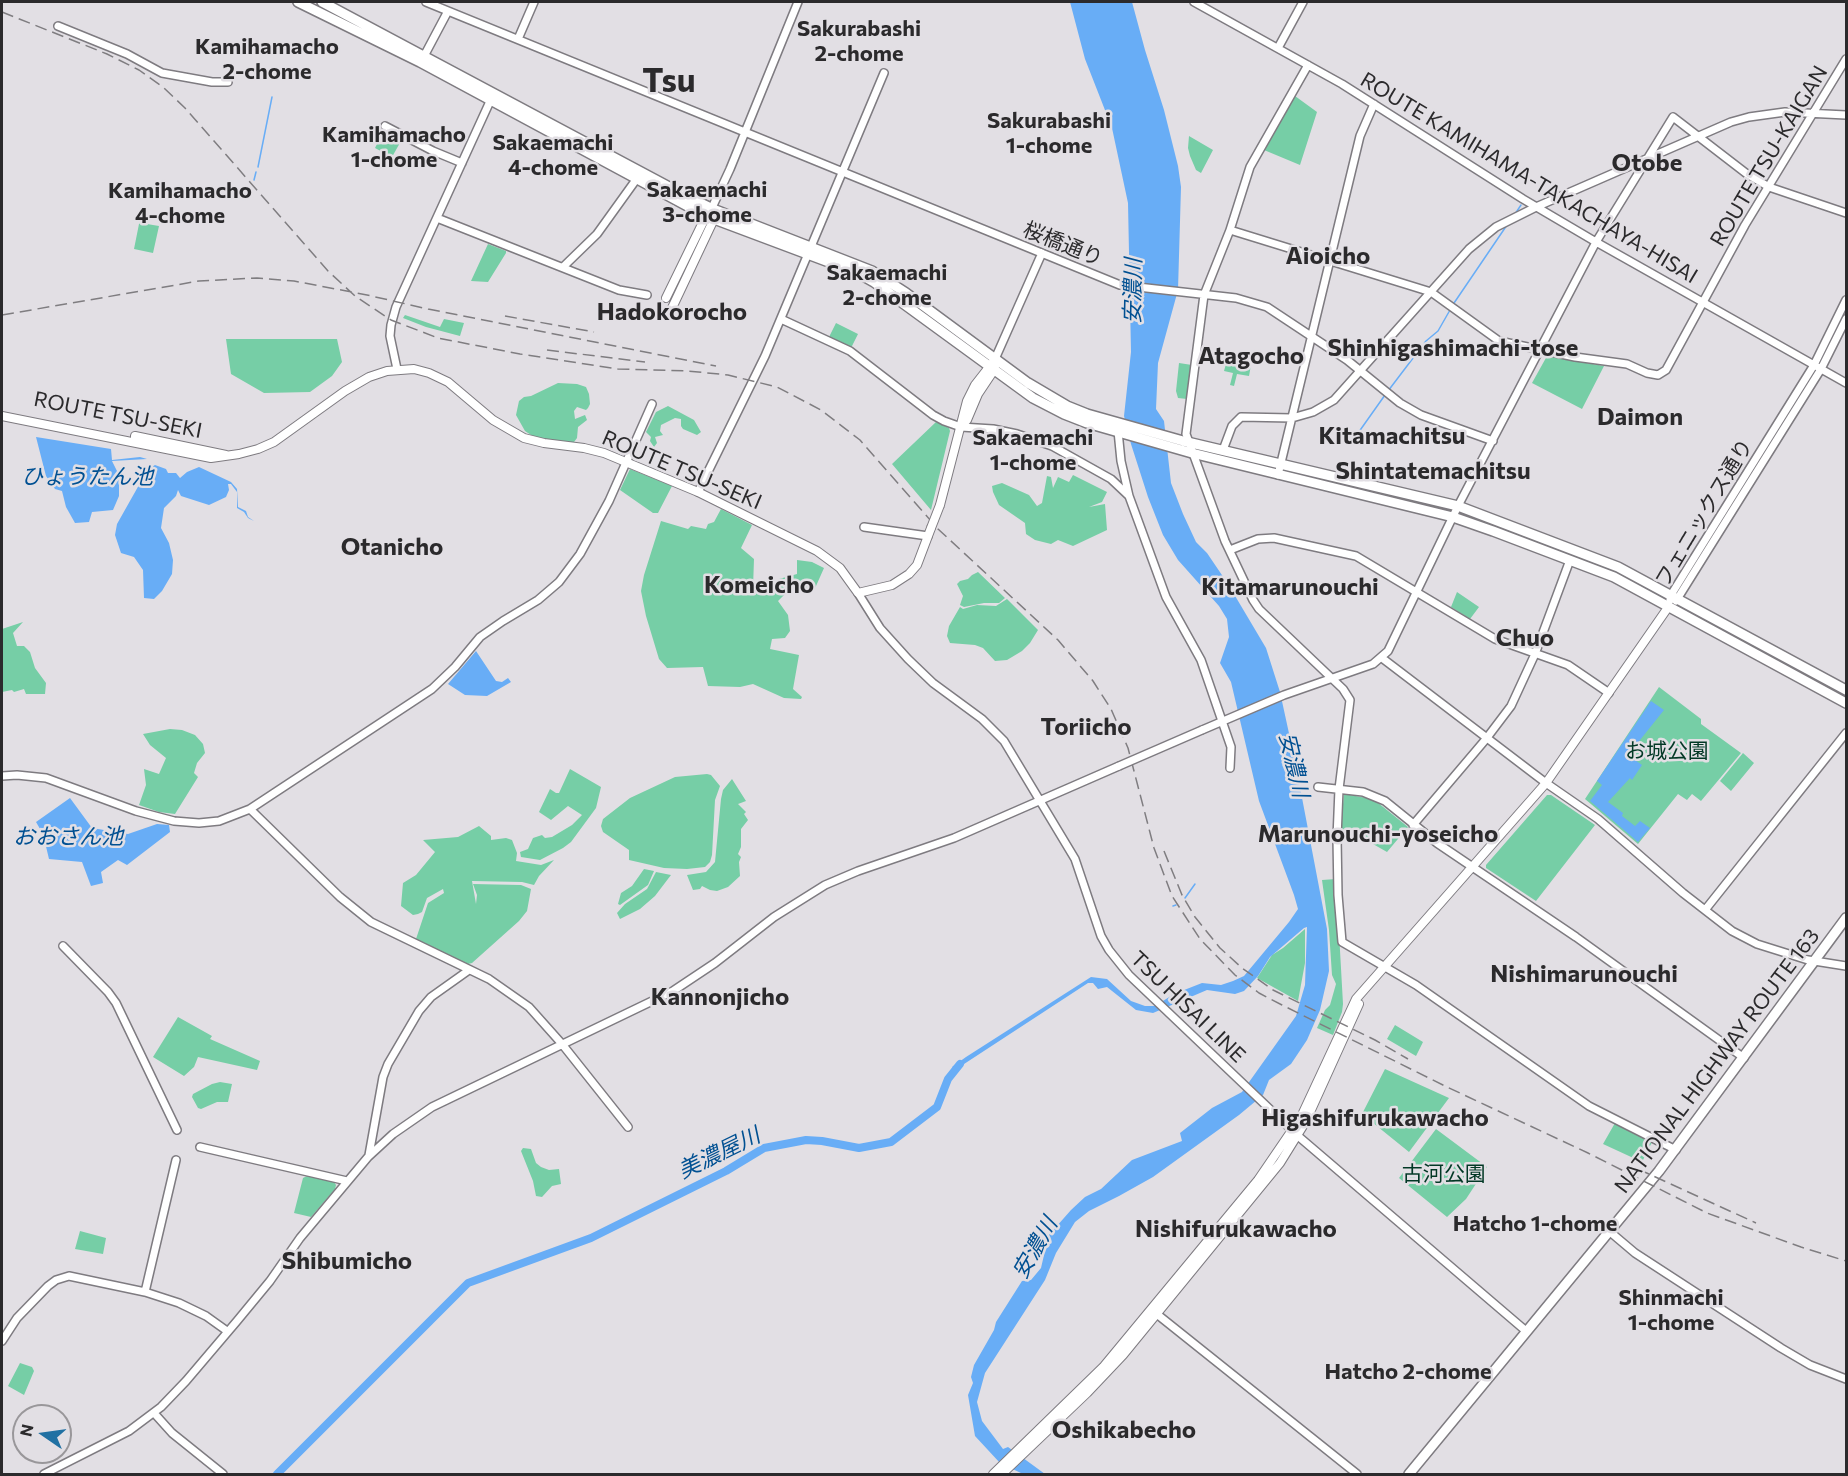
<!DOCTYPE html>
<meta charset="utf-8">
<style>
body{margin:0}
#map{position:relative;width:1848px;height:1476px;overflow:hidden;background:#e2dfe4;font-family:Commissioner,sans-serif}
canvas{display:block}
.frame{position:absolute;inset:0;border:3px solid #2b2a2c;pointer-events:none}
.north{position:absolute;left:12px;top:1404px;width:60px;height:60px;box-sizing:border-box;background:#e2dfe4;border:2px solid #99979a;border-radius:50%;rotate:283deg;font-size:16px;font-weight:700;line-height:24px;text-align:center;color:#2b2a2c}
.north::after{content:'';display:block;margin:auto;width:21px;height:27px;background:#2171a3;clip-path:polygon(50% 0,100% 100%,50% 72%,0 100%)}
</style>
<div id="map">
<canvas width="1848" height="1476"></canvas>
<div class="frame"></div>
<div class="north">N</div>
</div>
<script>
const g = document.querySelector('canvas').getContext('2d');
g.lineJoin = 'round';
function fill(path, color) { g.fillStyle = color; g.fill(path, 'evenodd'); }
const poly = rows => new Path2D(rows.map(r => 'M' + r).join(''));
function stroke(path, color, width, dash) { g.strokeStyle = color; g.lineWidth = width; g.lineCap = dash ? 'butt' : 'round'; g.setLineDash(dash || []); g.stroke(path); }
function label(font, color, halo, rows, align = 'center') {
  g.font = font + ' Commissioner,"Noto Sans JP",sans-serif'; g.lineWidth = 5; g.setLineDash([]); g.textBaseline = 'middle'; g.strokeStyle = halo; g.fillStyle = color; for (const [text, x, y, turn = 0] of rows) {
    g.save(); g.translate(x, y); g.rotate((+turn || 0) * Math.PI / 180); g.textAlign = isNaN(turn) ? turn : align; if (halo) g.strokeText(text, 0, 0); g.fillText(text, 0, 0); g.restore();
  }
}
fill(poly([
 [1295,96,1317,112,1300,165,1264,150],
 [383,132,401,141,392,157,375,148],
 [1189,136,1213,150,1201,173,1196,170,1190,156,1188,148],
 [141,223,159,226,153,253,134,249,139,224],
 [488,244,506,251,506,253,488,282,471,281],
 [405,315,440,327,444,319,464,323,460,336,426,327,403,318],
 [836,323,858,334,851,348,829,337],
 [226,339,337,339,342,362,332,376,310,392,264,393,231,374],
 [1547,356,1604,366,1582,409,1532,383],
 [1228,357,1251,365,1249,376,1237,374,1234,386,1230,385,1233,373,1224,371],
 [1179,363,1192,365,1187,399,1178,398,1176,391],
 [558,383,577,384,586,387,589,394,590,404,588,408,586,410,577,407,574,411,575,419,585,415,587,420,578,427,577,438,574,442,558,443,534,437,525,431,516,415,519,401,524,397,531,396],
 [668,406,694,420,701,432,697,435,683,429,681,426,681,419,675,418,661,425,660,431,663,435,655,437,657,443,654,447,650,441,651,437,646,432,656,412],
 [936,422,949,428,950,431,931,510,892,464],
 [630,469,672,486,658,513,653,513,620,490],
 [1073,475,1107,492,1102,502,1089,507,1105,504,1107,530,1073,546,1058,540,1051,544,1035,540,1026,534,1025,523,999,505,993,492,992,486,1002,483,1029,495,1037,506,1042,503,1047,476,1051,477,1053,488,1058,477,1069,482],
 [721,509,752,525,741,548,754,559,753,588,767,592,779,579,797,574,797,560,812,562,824,568,816,586,811,594,788,591,778,601,788,615,790,631,785,638,772,639,770,649,799,655,793,689,802,697,801,699,784,698,753,684,740,687,708,686,703,667,667,668,659,659,646,616,641,591,644,575,661,521,688,529,691,526,706,529,708,524,714,522],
 [978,572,1005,598,999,603,984,603,964,607,960,605,963,596,957,584,960,581,968,579,972,575],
 [1457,592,1479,607,1470,619,1451,607],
 [1007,599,1038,630,1030,643,1022,651,1007,660,995,661,983,648,975,645,950,643,947,636,949,626,960,607,963,609,977,605,996,606],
 [23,622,13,633,17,646,24,646,30,652,35,668,46,683,45,694,26,694,24,689,14,692,12,690,2,692,2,629],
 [1659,687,1701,719,1701,724,1741,753,1701,801,1692,794,1687,800,1678,794,1638,844,1585,799],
 [170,729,182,730,195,735,203,744,205,753,197,763,194,773,198,777,175,814,159,812,139,805,146,785,144,769,159,774,166,758,150,745,143,734],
 [1743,753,1754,763,1731,791,1720,781],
 [570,769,601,787,596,808,571,842,563,848,540,860,521,857,520,852,528,849,533,838,542,835,545,838,552,837,572,825,582,815,568,806,551,820,539,812,550,789,556,793,559,793],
 [707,774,711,775,720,786,715,800,712,855,710,862,705,867,687,869,664,868,629,860,629,850,603,832,601,826,603,819,630,798,675,777],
 [732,779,746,801,738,804,746,812,744,814,748,820,741,829,741,847,738,854,741,857,739,862,740,876,728,887,717,891,710,890,702,886,700,889,693,890,687,875,706,872,715,862,721,799,723,790],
 [1344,794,1367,798,1377,802,1408,827,1387,852,1366,840,1340,835],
 [1547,795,1551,795,1595,825,1536,901,1486,868,1486,865],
 [479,826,491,836,491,840,506,838,512,840,517,853,516,861,541,865,554,860,539,876,534,885,522,882,472,881,476,904,477,895,473,884,521,885,531,889,527,911,519,921,472,963,468,964,416,939,428,903,444,893,443,889,427,898,422,912,418,914,413,915,401,906,403,883,416,875,435,852,423,840,458,837],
 [644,869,654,871,648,885,620,905,618,904,621,893,632,886],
 [656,872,671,875,655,896,640,909,620,919,617,913,625,904,647,889],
 [1336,879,1343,1004,1342,1012,1333,1035,1317,1028,1325,1010,1330,1005,1336,984,1332,975,1329,930,1322,880],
 [1305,929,1305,963,1298,1001,1257,978,1272,955,1283,948],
 [178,1017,212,1036,210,1039,260,1061,257,1070,198,1057,194,1067,184,1076,153,1057],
 [1395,1025,1423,1042,1416,1056,1387,1039],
 [1385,1069,1449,1098,1409,1152,1362,1114],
 [220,1082,232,1084,228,1102,217,1102,201,1109,198,1108,192,1097,193,1094,212,1084],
 [1615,1123,1652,1142,1642,1162,1603,1144],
 [1436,1129,1487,1167,1466,1199,1447,1217,1399,1178],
 [523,1148,531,1149,536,1163,541,1167,549,1170,559,1169,561,1184,552,1186,542,1197,536,1196,533,1181,521,1151],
 [307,1176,334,1182,336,1185,335,1189,311,1217,294,1213,303,1178],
 [80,1231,106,1238,103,1254,75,1249],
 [20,1363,32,1367,34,1371,24,1395,8,1386]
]), '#76cea6');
fill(poly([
 [1070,2,1132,2,1145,50,1164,110,1178,166,1181,187,1178,290,1158,363,1156,409,1164,421,1171,483,1183,514,1196,542,1207,553,1228,584,1266,648,1280,692,1295,761,1327,929,1329,971,1320,1010,1307,1040,1291,1064,1269,1080,1263,1095,1239,1115,1153,1177,1119,1196,1089,1211,1075,1222,1056,1253,1045,1280,985,1373,977,1402,982,1421,1003,1449,1008,1447,1045,1474,1023,1474,1000,1463,975,1436,968,1395,973,1383,971,1377,974,1365,994,1330,996,1322,1022,1281,1031,1280,1041,1268,1044,1255,1041,1244,1071,1210,1085,1197,1101,1189,1132,1160,1182,1141,1180,1133,1212,1108,1242,1092,1296,1016,1305,985,1307,927,1304,928,1270,957,1258,976,1244,991,1235,994,1207,990,1153,1013,1136,1010,1107,987,1098,989,1093,983,1088,983,961,1066,956,1071,952,1067,966,1057,1091,977,1107,979,1131,1001,1145,1006,1155,1006,1174,994,1202,983,1221,985,1233,981,1244,976,1289,922,1298,909,1294,895,1259,801,1231,682,1220,663,1229,637,1227,619,1219,606,1178,560,1163,535,1148,497,1131,444,1124,416,1131,352,1128,203,1112,128,1085,59],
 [36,437,111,449,112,460,140,457,147,459,112,461,119,475,119,496,113,510,92,512,89,522,75,523,66,507,62,491,55,489,46,476],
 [155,465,166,469,168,473,176,473,180,478,187,472,199,467,231,482,237,489,238,507,246,511,248,517,254,521,248,518,244,512,237,508,237,492,231,484,228,484,229,490,226,497,209,505,181,496,178,490,176,496,164,508,161,528,169,543,173,560,172,574,162,591,154,599,144,598,143,570,134,557,121,553,115,535,117,524,148,469],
 [476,651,496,681,502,682,508,678,511,682,487,696,465,695,448,684],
 [1651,701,1664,710,1628,755,1642,765,1632,780,1630,778,1608,802,1623,813,1622,816,1635,826,1640,821,1650,828,1638,842,1590,801,1602,785,1597,781],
 [70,798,92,828,128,834,157,824,169,825,170,832,127,865,118,860,101,872,103,883,91,886,82,862,49,859,43,834,36,822]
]), '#68adf6');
stroke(poly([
 [258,167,272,97],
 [254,180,256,172],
 [1515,214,1521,205],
 [1452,306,1507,225],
 [1388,391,1426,341,1438,331,1450,310],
 [1351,443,1385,395],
 [1185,898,1195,884],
 [1173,906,1176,905]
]), '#68adf6', 1.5);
stroke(poly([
 [277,1474,468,1283,591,1238,726,1171,764,1148,806,1140,822,1141,859,1148,891,1142,937,1107,948,1079,960,1064]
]), '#68adf6', 8);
const secondary = poly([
 [426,2,1120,285,1236,298,1267,307,1347,360,1400,403,1421,415,1493,441],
 [1194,2,1342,84,1523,199,1596,242,1846,383],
 [58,26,127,54,162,73,212,82,228,82],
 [518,39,534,2],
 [1278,48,1303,2],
 [422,60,448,11],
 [1308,65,1250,167,1230,230,1204,295,1186,434,1225,541,1253,600,1259,609,1343,689,1350,700,1339,789,1337,838,1338,895,1342,942,1416,985,1589,1106,1676,1150],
 [385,126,433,151,462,163],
 [710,212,730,169,798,2],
 [437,218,619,290,647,295],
 [1230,230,1431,292,1499,341,1575,357,1627,364,1647,373,1658,375,1666,370,1745,225,1846,59],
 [563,267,597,234,638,177],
 [781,319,850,351,933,415,944,421,961,427,993,429,1017,434,1052,446,1111,479,1129,496],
 [995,359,1042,253],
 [397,369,390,336,391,325,396,307,492,97],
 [1118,431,1121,461,1129,496,1166,597,1201,660,1231,747,1230,768],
 [1223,450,1232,426,1241,417,1292,418,1313,412,1334,400,1469,249,1496,227,1536,207,1731,122,1749,117,1785,112,1846,115],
 [1278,475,1360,136,1374,104],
 [698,492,765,356,884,73],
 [864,527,928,536],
 [1230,550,1258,539,1274,538,1356,556,1495,639,1568,665,1609,693],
 [858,593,880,628,908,659,933,683,982,719,1004,741,1075,859,1101,936,1109,950,1129,975,1298,1136,1526,1331],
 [1670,600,1671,595,1814,365,1846,300],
 [1676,601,1821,369,1846,319],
 [1382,658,1546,783,1598,819,1683,893,1732,931,1757,944,1808,960,1846,966],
 [1202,730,1284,695,1373,664,1388,651,1458,506,1596,242,1673,117,1747,174,1769,187,1846,213],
 [2,776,17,775,46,778,136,811,174,821,199,823,219,821,250,809,432,689,455,667,480,637,503,621,538,600,559,582,580,554,609,501,652,404],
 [1318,787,1363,792,1385,801,1437,843,1576,937,1744,1058],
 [250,809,340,897,371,922,489,979,529,1007,562,1044,628,1127],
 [1413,825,1486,739,1511,706,1535,654,1570,560],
 [1705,910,1846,733],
 [63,946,108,992,116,1003,177,1130],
 [200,1147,347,1181],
 [369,1155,383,1077,388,1064,419,1011,431,997,469,970],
 [1609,1231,1635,1253,1781,1348,1810,1365,1846,1379],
 [145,1292,176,1160],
 [1153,1311,1357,1474],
 [2,1341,17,1318,48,1286,56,1280,69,1276,145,1292,179,1303,206,1316,227,1331],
 [154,1413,172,1433,223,1474],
 [44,1474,129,1431,161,1407,186,1381,237,1321,270,1281,300,1238,368,1157,393,1134,432,1107,673,991,715,963,774,917,825,885,858,871,954,838,1119,766]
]);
const primary = poly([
 [666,298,706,216],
 [672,308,714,219],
 [2,416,211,458,239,454,258,449,274,442,345,391,369,377,387,371,414,369,429,373,448,382,493,420,524,438,544,443,584,448,604,453,698,492,817,551,840,568,858,593,892,585,909,574,917,565,931,528],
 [961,427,967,420,978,394,994,370,995,366],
 [135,436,226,455],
 [940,505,967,401,975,385,993,362],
 [993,1474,1104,1366,1258,1180,1301,1117,1356,999,1546,783,1669,606],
 [1002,1474,1087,1393,1123,1355,1280,1163,1306,1121,1359,1004]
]);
const highway = poly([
 [298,2,420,62,706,216,858,273,874,282,1033,398,1064,414,1087,423,1192,453,1453,517,1493,531,1614,577,1846,703],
 [322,2,686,196,713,209,872,271,906,293,1028,383,1067,406,1087,414,1183,441,1458,506,1618,567,1846,690],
 [1409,1474,1659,1171,1846,918]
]);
stroke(secondary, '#7e7b80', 10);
stroke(primary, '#7e7b80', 10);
stroke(highway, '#7e7b80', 12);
stroke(secondary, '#fff', 7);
stroke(primary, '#fff', 8);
stroke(highway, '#fff', 9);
stroke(poly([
 [2,12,107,54,139,70,163,87,185,108,328,271,355,296,391,320,438,338,520,354,618,369,688,371,728,375,777,387,821,410,860,440,938,529,1058,640,1093,681,1111,709,1128,748,1154,848,1172,896,1200,939,1235,975,1259,993,1282,1005,1447,1087,1588,1153,1707,1213,1801,1247,1846,1261],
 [2,315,199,281,257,278,294,281,367,295,428,309,716,366],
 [505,316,594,332],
 [547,350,645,362],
 [1164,851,1182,895,1195,917,1220,948,1242,968,1273,990,1375,1040,1408,1059],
 [1638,1169,1756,1223]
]), '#7f7d80', 1.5, [12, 6]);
const secondaryBridge = poly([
 [1119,766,1202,730]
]);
const primaryBridge = poly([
 [931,528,940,505]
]);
stroke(secondaryBridge, '#7e7b80', 10, []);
stroke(primaryBridge, '#7e7b80', 10, []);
stroke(secondaryBridge, '#fff', 7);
stroke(primaryBridge, '#fff', 8);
label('21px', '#2b2a2c', '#e2dfe4', [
 ["ROUTE TSU-KAIGAN",1769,156,-59],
 ["ROUTE KAMIHAMA-TAKACHAYA-HISAI",1529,178,31],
 ["桜橋通り",1063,244,22],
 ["ROUTE TSU-SEKI",118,415,11],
 ["ROUTE TSU-SEKI",682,470,23],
 ["フェニックス通り",1704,513,-59],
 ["TSU HISAI LINE",1188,1007,44],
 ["NATIONAL HIGHWAY ROUTE 163",1717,1061,-53]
]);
label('21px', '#023825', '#e2dfe4', [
 ["お城公園",1667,751],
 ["古河公園",1444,1174]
]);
label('bold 22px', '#2b2a2c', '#e2dfe4', [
 ["Sakurabashi",859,29],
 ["2-chome",859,54],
 ["Kamihamacho",267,47],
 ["2-chome",267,72],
 ["Sakurabashi",1049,121],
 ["1-chome",1049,146],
 ["Kamihamacho",394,135],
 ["1-chome",394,160],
 ["Sakaemachi",553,143],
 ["4-chome",553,168],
 ["Sakaemachi",707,190],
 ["3-chome",707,215],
 ["Kamihamacho",180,191],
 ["4-chome",180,216],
 ["Sakaemachi",887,273],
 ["2-chome",887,298],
 ["Sakaemachi",1033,438],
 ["1-chome",1033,463],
 ["Hatcho 1-chome",1535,1224],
 ["Shinmachi",1671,1298],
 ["1-chome",1671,1323],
 ["Hatcho 2-chome",1408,1372]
]);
label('italic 22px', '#005092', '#e2dfe4', [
 ["安濃川",1133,291,-89],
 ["ひょうたん池",87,477],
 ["安濃川",1294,765,77],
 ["おおさん池",68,837],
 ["美濃屋川",719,1153,-26],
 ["安濃川",1035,1248,-60]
]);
label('bold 24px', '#2b2a2c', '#e2dfe4', [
 ["Otobe",1647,163],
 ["Aioicho",1328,256],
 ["Hadokorocho",672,312],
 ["Shinhigashimachi-tose",1453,348],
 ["Atagocho",1251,356],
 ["Daimon",1640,417],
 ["Kitamachitsu",1392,436],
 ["Shintatemachitsu",1433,471],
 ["Otanicho",392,547],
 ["Komeicho",759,585],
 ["Kitamarunouchi",1290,587],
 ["Chuo",1525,638],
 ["Toriicho",1086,727],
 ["Marunouchi-yoseicho",1378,834],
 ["Nishimarunouchi",1584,974],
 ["Kannonjicho",720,997],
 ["Higashifurukawacho",1375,1118],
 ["Nishifurukawacho",1236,1229],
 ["Shibumicho",347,1261],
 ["Oshikabecho",1124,1430]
]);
label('bold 33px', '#2b2a2c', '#e2dfe4', [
 ["Tsu",669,81]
]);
</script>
